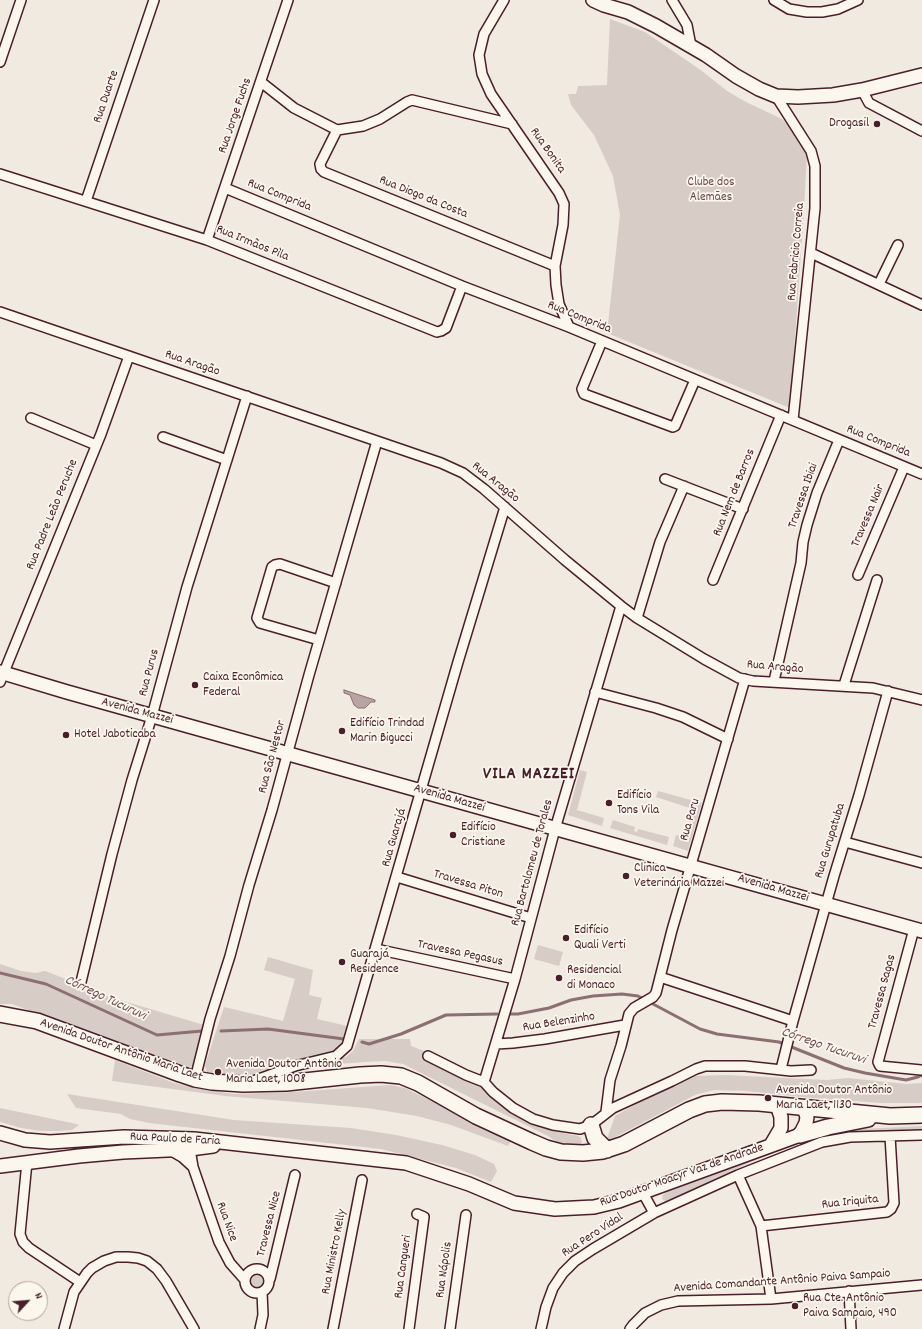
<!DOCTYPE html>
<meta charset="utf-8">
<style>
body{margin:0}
#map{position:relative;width:922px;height:1329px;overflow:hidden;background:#f0eae0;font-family:Dekko,sans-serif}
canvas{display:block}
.north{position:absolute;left:8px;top:1281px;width:40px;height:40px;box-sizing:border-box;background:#fbf7ec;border:1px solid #b4a19f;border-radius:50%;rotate:64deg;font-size:11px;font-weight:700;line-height:16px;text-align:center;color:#4a1f2b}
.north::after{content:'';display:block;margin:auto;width:14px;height:18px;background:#4a1f2b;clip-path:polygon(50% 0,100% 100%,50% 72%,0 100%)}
</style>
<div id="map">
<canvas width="922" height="1329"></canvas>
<div class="north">N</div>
</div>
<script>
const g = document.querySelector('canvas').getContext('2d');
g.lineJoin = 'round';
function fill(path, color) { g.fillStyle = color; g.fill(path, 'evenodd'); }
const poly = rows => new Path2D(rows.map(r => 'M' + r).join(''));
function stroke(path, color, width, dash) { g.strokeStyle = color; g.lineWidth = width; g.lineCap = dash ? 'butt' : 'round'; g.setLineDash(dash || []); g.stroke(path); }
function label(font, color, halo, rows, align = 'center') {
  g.font = font + ' Dekko,sans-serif'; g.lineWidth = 3.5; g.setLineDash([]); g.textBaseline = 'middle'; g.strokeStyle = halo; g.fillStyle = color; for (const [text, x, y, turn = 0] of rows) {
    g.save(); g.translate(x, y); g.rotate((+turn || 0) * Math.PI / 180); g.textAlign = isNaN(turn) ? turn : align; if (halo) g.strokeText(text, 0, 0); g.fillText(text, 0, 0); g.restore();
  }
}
fill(poly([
 [610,19,645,32,702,71,727,91,746,102,782,119,791,128,807,153,804,210,790,408,607,333,620,215,613,176,594,135,571,105,568,94,576,94,578,86,607,85],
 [580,770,587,772,577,810,604,818,602,826,568,815],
 [658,791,702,803,688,851,673,846,676,835,685,837,693,809,656,797],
 [613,820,635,827,634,831,637,832,638,829,669,837,667,845,610,828],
 [538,945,563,952,559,966,534,959],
 [268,957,313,970,309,995,322,998,317,1019,347,1026,340,1050,241,1077,207,1074,205,1065,224,1007,283,1021,295,979,264,970],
 [0,964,21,971,36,973,45,971,71,981,78,991,83,989,204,1025,192,1066,187,1069,12,1004,0,1004],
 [359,1039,410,1039,411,1046,456,1063,455,1066,483,1086,490,1096,502,1107,553,1131,578,1136,581,1138,582,1143,578,1147,559,1143,546,1135,403,1064,385,1061,365,1062,303,1067,346,1057,353,1051],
 [115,1060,174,1083,201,1089,234,1094,293,1092,390,1085,405,1088,484,1127,512,1138,508,1146,451,1125,417,1116,367,1108,225,1096,112,1081],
 [726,1075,827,1080,848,1078,907,1084,922,1083,922,1103,882,1103,801,1097,746,1091,714,1090,695,1095,606,1142,615,1116,665,1088,696,1076],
 [67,1094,234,1120,351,1128,396,1135,442,1145,475,1155,494,1164,497,1171,491,1182,456,1168,381,1149,149,1123,130,1119,121,1114,76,1108],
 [0,1108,72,1123,79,1125,72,1130,58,1131,41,1131,21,1128,0,1122],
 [922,1126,922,1130,864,1132,803,1142,753,1161,669,1200,666,1201,663,1200,662,1196,666,1192,763,1152,841,1130],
 '249 1281a9 9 0 1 1 18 0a9 9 0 1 1-18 0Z'
]), '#d8ccc6');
const water = poly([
 [344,690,375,700,375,702,371,702,365,708,358,708,354,705,350,695,344,693,344,690]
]);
fill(water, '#b8a4a2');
stroke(water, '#8c6f72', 1);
stroke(poly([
 [0,973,46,984,157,1035,202,1031],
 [511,1014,518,1014,549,1008,571,1000,593,996,622,994,638,996,700,1029,717,1034,779,1042,844,1068,865,1073,906,1080,918,1077,922,1075],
 [221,1031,268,1029,344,1039],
 [362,1042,369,1044,401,1034,446,1015,497,1014]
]), '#8c6f72', 3);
const street = poly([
 [504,0,484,34,479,55,482,74,491,94,559,193,564,204,563,225,555,266,556,285,559,304,569,327],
 [672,0,687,25,691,46],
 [774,0,789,9,807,12,822,12,838,9,858,0],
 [0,62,21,0],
 [261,82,294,108,337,130,363,126,380,119,407,102,412,100,512,124],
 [862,90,869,103,922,131],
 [776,96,811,151,815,166,815,208,793,420],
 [337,130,320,164,321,169,324,172,555,266],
 [0,174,207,240,437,332,441,331,446,328,462,286],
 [225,188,462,286,569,327,922,474],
 [86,201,154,0],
 [207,240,288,0],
 [811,253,922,305],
 [879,284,898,245],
 [0,312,441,463,463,473,484,489,565,560,621,606,637,618,704,659,739,678,753,681,873,688,922,700],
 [602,341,582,389,584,394,673,427,675,426,695,380],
 [31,418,96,445],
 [163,437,227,460],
 [665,479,743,509],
 [858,575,904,467],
 [713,580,781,415],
 [637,618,660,542,684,486],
 [319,640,260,623,257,618,272,567,275,565,280,564,336,583],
 [774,681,801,563,803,542,807,525,817,493,839,440],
 [0,682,101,434,129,356],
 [844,685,877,580],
 [595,692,656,708,683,717,728,739],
 [845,842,922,863],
 [397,877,531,918],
 [914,929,878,1062,880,1066,921,1070],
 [376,949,515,979],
 [660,977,793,1021],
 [81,982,112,854,132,780,152,716,187,587,247,396],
 [496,1044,513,1043,545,1039,625,1025],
 [428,1056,466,1075,484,1082,493,1092,513,1108,533,1119,553,1125,580,1129,591,1125,613,1108,672,1081,696,1069,705,1066,745,1066,791,1071,811,1070],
 [781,1069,793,1021,834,876,859,795,888,691],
 [195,1079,210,1019,230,956,249,885,272,810,309,675,377,441],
 [256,1080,295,1066,336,1056,347,1046,458,662,505,507],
 [484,1082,515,979,555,829,621,606],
 [606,1112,610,1080,621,1046,629,1014,634,1008,653,997,656,993,672,930,745,679],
 [190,1149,193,1167,219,1242,230,1263,245,1280],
 [170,1150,182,1157,193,1167],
 [27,1162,20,1234,23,1242,29,1248,80,1282],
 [738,1175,761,1226,771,1299],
 [643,1193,654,1213],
 [761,1226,887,1212,891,1209,894,1203,890,1136],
 '245 1281a12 12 0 1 1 24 0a12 12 0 1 1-24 0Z',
 [270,1279,295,1175],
 [849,1291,851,1329],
 [64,1329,74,1292,87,1273,92,1268,104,1261,116,1257,128,1257,138,1258,147,1261,157,1269,166,1281,194,1329],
 [260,1329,263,1315,262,1292],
 [333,1329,362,1180],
 [409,1329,424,1217,417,1214],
 [450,1329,466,1215],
 [541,1329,546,1307,553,1288,563,1273,575,1261,593,1249,654,1213,738,1175,822,1142,850,1137,922,1135],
 [630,1329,633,1325,645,1313,661,1305,678,1301,771,1299,922,1285]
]);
const secondary = poly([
 [593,0,604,5,628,12,656,26,706,55,736,76,759,89,776,96,798,97,833,95,862,90,922,75],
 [0,672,67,692,922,931],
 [0,1133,25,1140,50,1142,124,1137,194,1139,406,1163,469,1184,514,1203,555,1209,594,1207,619,1201,800,1135,806,1123,807,1117,804,1108],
 [771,1145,781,1128,781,1117,777,1105],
 [0,1166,79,1156,123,1152,190,1149,213,1146]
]);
const primary = poly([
 [0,1014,37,1021,180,1074,195,1079,212,1082,243,1084,286,1083,360,1075,381,1074,401,1076,418,1083,476,1116,532,1142,546,1148,561,1152,583,1153,603,1151,624,1144,689,1110,705,1104,722,1102,759,1103,890,1116,922,1115],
 [591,1125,595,1138,607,1150],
 [800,1135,828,1127,868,1119]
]);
stroke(street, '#4a1f2b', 12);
stroke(secondary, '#4a1f2b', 16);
stroke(primary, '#4a1f2b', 18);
stroke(street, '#fbf7ec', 9);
stroke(secondary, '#fbf7ec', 13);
stroke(primary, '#fbf7ec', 15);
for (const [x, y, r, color] of [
 [877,124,4,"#4a1f2b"],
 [195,685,4,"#4a1f2b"],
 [342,731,4,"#4a1f2b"],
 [66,735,4,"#4a1f2b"],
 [609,803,4,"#4a1f2b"],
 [453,835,4,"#4a1f2b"],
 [626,876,4,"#4a1f2b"],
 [566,938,4,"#4a1f2b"],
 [342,962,4,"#4a1f2b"],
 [559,978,4,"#4a1f2b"],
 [218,1072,4,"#4a1f2b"],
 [768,1098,4,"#4a1f2b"],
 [795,1306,4,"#4a1f2b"]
]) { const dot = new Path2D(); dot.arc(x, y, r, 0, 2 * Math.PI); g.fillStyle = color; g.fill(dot); stroke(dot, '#fbf7ec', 1.5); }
label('13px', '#4a1f2b', '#fbf7ec', [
 ["Rua Duarte",107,97,-71],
 ["Rua Jorge Fuchs",236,116,-71],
 ["Rua Bonita",547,151,55],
 ["Rua Comprida",279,196,22],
 ["Rua Diogo da Costa",423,198,22],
 ["Rua Irmãos Pìla",252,244,22],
 ["Rua Fabricio Correia",797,252,-85],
 ["Rua Comprida",579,318,22],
 ["Rua Aragão",192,364,19],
 ["Rua Comprida",878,442,22],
 ["Rua Aragão",495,483,39],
 ["Rua Nem de Barros",735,493,-68],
 ["Travessa Ibiai",804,496,-71],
 ["Rua Padre Leão Peruche",53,515,-68],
 ["Travessa Nair",869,516,-67],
 ["Rua Aragão",775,668,5],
 ["Rua Purus",150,673,-75],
 ["Avenida Mazzei",137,712,15],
 ["Rua São Nestor",273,757,-75],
 ["Avenida Mazzei",449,799,16],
 ["Rua Paru",691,820,-74],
 ["Rua Guarajá",395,838,-74],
 ["Rua Gurupatuba",831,841,-73],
 ["Rua Bartolomeu de Torales",533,863,-75],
 ["Travessa Piton",468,885,17],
 ["Avenida Mazzei",773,889,16],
 ["Travessa Pegasus",460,954,12],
 ["Travessa Sagas",883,992,-75],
 ["Rua Belenzinho",559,1023,-9],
 ["Avenida Doutor Antônio Maria Laet",121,1051,19],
 ["Rua Paulo de Faria",175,1140,3],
 ["Rua Doutor Moacyr Vaz de Andrade",682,1176,-19],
 ["Rua Iriquita",850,1203,-6],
 ["Rua Nice",226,1222,70],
 ["Travessa Nice",270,1224,-76],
 ["Rua Pero Vidal",593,1236,-33],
 ["Rua Ministro Kelly",335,1252,-79],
 ["Rua Cangueri",404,1267,-82],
 ["Rua Nápolis",445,1270,-82],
 ["Avenida Comandante Antônio Paiva Sampaio",782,1282,-4]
]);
label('13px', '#4a1f2b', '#fbf7ec', [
 ["Drogasil",869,124,"right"],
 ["Caixa Econômica",203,678],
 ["Federal",203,693],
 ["Edifício Trindad",350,724],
 ["Marin Bigucci",350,739],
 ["Hotel Jaboticaba",74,735],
 ["Edifício",617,796],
 ["Tons Vila",617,811],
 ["Edifício",461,828],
 ["Cristiane",461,843],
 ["Clinica",634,869],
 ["Veterinária Mazzei",634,884],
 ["Edifício",574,931],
 ["Quali Verti",574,946],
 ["Guarajá",350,955],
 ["Residence",350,970],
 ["Residencial",567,971],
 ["di Monaco",567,986],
 ["Avenida Doutor Antônio",226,1065],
 ["Maria Laet, 1008",226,1080],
 ["Avenida Doutor Antônio",776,1091],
 ["Maria Laet, 1130",776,1106],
 ["Rua Cte. Antônio",803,1299],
 ["Paiva Sampaio, 490",803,1314]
], 'left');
label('13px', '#6e4a52', '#fbf7ec', [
 ["Clube dos",711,183],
 ["Alemães",711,198]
]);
label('italic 14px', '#704e55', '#fbf7ec', [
 ["Córrego Tucuruvi",105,999,25],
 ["Córrego Tucuruvi",823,1047,19]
]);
g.letterSpacing = '1px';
label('bold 17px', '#4a1f2b', '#fbf7ec', [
 ["VILA MAZZEI",529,776]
]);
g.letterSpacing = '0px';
</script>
